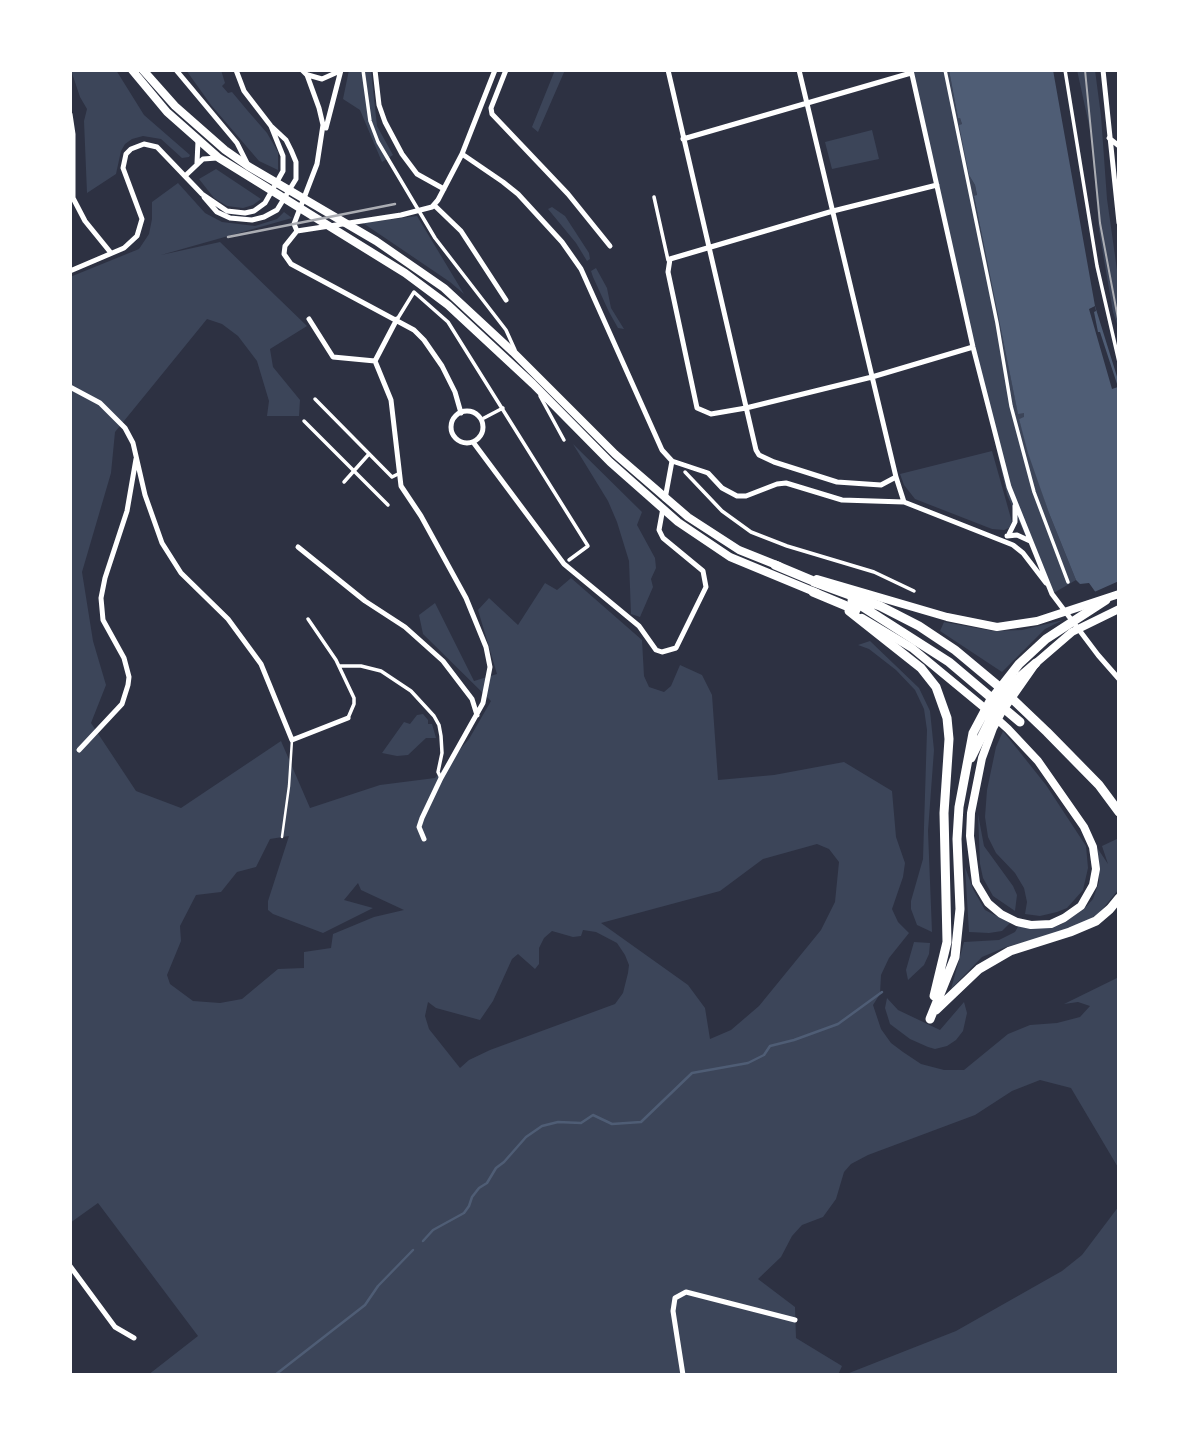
<!DOCTYPE html>
<style>
body{margin:0}
#map{position:relative;width:1189px;height:1445px;overflow:hidden;background:#2d3142;font-family:Overpass,sans-serif}
canvas{display:block}
.frame{position:absolute;inset:0;border:72px solid #fff;pointer-events:none}
</style>
<div id="map">
<canvas width="1189" height="1445"></canvas>
<div class="frame"></div>
</div>
<script>
const g = document.querySelector('canvas').getContext('2d');
g.lineJoin = 'round';
function fill(path, color) { g.fillStyle = color; g.fill(path, 'evenodd'); }
const poly = rows => new Path2D(rows.map(r => 'M' + r).join(''));
function stroke(path, color, width, dash) { g.strokeStyle = color; g.lineWidth = width; g.lineCap = dash ? 'butt' : 'round'; g.setLineDash(dash || []); g.stroke(path); }
fill(poly([
 [71,70,116,70,144,115,190,155,189,157,182,158,161,139,143,136,132,139,125,144,121,151,116,174,87,193,84,121,87,109,80,97],
 [186,70,221,70,225,83,222,86,228,93,232,92,247,110,267,133,278,152,278,170,259,161,211,105],
 [349,70,371,70,377,126,393,155,382,162,360,110,343,99],
 [555,70,565,70,538,132,532,127],
 [911,70,949,70,958,118,960,118,962,124,960,125,969,175,975,185,977,196,974,197,1018,413,1024,413,1024,418,1019,419,1049,513,1076,580,1052,594,1007,495],
 [1077,70,1095,70,1101,116,1107,199,1119,284,1119,330,1113,312,1099,230,1091,134],
 [872,130,879,159,832,169,825,142],
 [216,169,261,199,253,205,243,208,227,206,214,198,199,179],
 [178,183,205,213,222,222,255,226,277,219,284,212,292,218,161,255,220,242,307,326,270,349,273,367,300,400,299,416,267,416,269,401,257,361,238,336,222,324,207,319,115,432,111,473,82,572,93,641,106,685,91,723,136,791,181,808,281,741,310,808,380,785,435,778,469,739,491,701,423,634,419,615,435,603,474,681,497,674,478,610,489,598,518,625,545,583,557,590,571,578,642,640,644,676,649,687,664,692,671,686,680,665,702,675,712,695,718,780,774,775,844,762,892,791,896,837,905,863,903,877,892,909,898,922,909,933,889,958,881,975,880,994,873,1005,881,1029,891,1043,903,1052,921,1064,944,1070,964,1070,1008,1034,1030,1025,1057,1023,1080,1017,1090,1006,1078,1002,1064,1004,1119,977,1119,1169,1071,1088,1040,1080,1012,1091,975,1115,868,1155,851,1164,844,1172,836,1199,823,1217,802,1225,792,1236,781,1257,758,1279,795,1307,796,1338,842,1366,838,1375,148,1375,198,1336,98,1203,70,1223,70,277,139,249,149,234,152,219,152,202],
 [289,836,268,901,268,910,273,914,323,933,373,908,344,900,358,883,361,890,404,910,374,917,333,934,331,948,304,952,304,968,278,969,242,999,220,1003,193,1001,170,984,167,975,181,941,180,926,196,895,221,892,237,872,256,867,270,839],
 [817,844,829,849,839,862,835,902,821,930,759,1006,731,1030,710,1039,705,1008,688,985,601,923,720,891,763,859],
 [583,930,596,932,617,943,625,955,629,965,628,973,623,993,615,1004,490,1050,469,1060,460,1068,429,1029,425,1016,428,1002,436,1008,480,1020,493,1001,512,959,518,954,535,969,539,964,539,948,544,938,552,931,573,937,581,936],
 [552,207,565,216,589,253,590,259,587,261,576,243,548,209],
 [417,216,464,294,450,282,363,223],
 [596,268,607,288,611,308,624,329,618,328,609,312,593,277,591,271],
 [573,444,642,512,637,525,655,558,656,568,651,579,653,587,640,617,631,614,629,561,617,522,608,501],
 [992,451,1012,522,1009,528,1004,530,992,529,915,499,904,485,900,474],
 [1063,620,1045,629,1002,672,940,631,944,622,993,631,1022,630],
 [870,641,919,688,930,711,934,750,928,831,932,932,917,925,911,909,911,901,923,859,927,730,924,709,915,690,896,670,869,649,858,645],
 [423,714,428,720,428,724,432,724,436,738,426,738,408,755,397,756,382,753,404,722,410,724,417,715],
 [1003,731,1046,785,1086,846,1088,868,1083,890,1067,908,1057,912,1040,916,1025,914,1027,902,1024,888,1015,873,996,853,988,837,985,817,987,790,996,747],
 [978,814,984,846,1013,886,1017,895,1015,911,993,896,983,878,980,864],
 [1119,838,1119,889,1100,912,1089,920,1062,932,1006,947,982,957,951,989,964,942,999,940,1015,932,1019,925,1047,928,1060,925,1084,909,1093,899,1099,882,1098,849,1108,864,1102,846],
 [965,867,973,889,985,910,1010,923,1002,931,989,933,969,932],
 [914,942,930,943,929,954,924,965,908,980,906,970],
 [887,998,898,1010,940,1030,964,1002,967,1013,963,1031,956,1040,947,1046,935,1049,928,1047,910,1039,890,1024,885,1008],
 [1119,1206,1119,1375,844,1375,956,1331,1062,1271,1082,1255]
]), '#3c4559');
fill(poly([
 [949,70,1053,70,1095,306,1119,383,1119,625,1089,583,1080,584,1076,580,1049,513,1028,453,1019,419,1024,417,1024,413,1018,414,974,196,977,195,975,185,969,175,959,125,962,124,960,118,958,118]
]), '#4f5d75');
fill(poly([
 [1095,306,1096,311,1094,312,1098,332,1100,332,1118,387,1112,389,1089,309],
 [1119,581,1119,621,1114,624,1092,593]
]), '#2d3142');
stroke(poly([
 [423,1241,433,1230,464,1213,469,1206,472,1197,479,1188,487,1183,496,1168,504,1162,526,1137,542,1126,558,1122,581,1123,593,1115,612,1124,641,1122,692,1073,748,1063,764,1055,770,1046,794,1040,838,1024,882,992],
 [275,1375,365,1305,378,1286,413,1250]
]), '#4f5d75', 2.5);
stroke(poly([
 [282,837,289,786,292,740]
]), '#fff', 2.5);
stroke(poly([
 [363,70,370,121,378,142,435,238,506,330,515,350],
 [945,70,997,323,1011,406,1034,492,1068,582],
 [1065,70,1097,266,1119,362],
 [654,197,668,260],
 [398,318,414,292,448,322,588,546,569,560],
 [540,396,564,440],
 [315,399,392,477,398,474],
 [484,418,503,408],
 [304,421,388,505],
 [685,472,722,511,751,532,787,546,874,572,914,591],
 [344,482,369,454],
 [308,619,336,660,354,698,354,704,348,718],
 [340,666,361,666,381,671,411,691,434,716,439,725,441,736,442,753,438,772,441,778]
]), '#fff', 3.5);
stroke(poly([
 [176,70,237,143,247,163],
 [375,70,379,105,385,122,402,154,417,174,444,189],
 [506,70,491,108,492,114,568,194,610,246],
 [668,70,756,450,759,455,774,462,837,482,881,485,896,477],
 [799,70,896,477,904,502],
 [911,70,973,347,1009,487,1052,594,1098,655,1119,679],
 [1103,70,1119,223],
 [308,75,322,79,340,71],
 [70,114,73,134,73,198,85,221,111,253],
 [326,128,341,70],
 [1109,138,1119,146],
 [683,139,911,73],
 [462,154,503,182,518,194,562,242,581,269,662,450,672,461,708,473,722,488,737,496,746,496,777,484,786,483,842,500,904,502,1013,545,1023,553,1046,583],
 [197,163,198,141],
 [185,176,203,159,217,158],
 [937,185,833,211,670,259,668,272,697,408,711,414,746,408,872,377,973,347],
 [204,197,217,212,230,218,252,220,264,217,277,210,296,179,296,162,291,150,286,140,271,126,244,91,236,70],
 [434,205,461,231,506,300],
 [297,231,401,215,432,207,438,200,462,154,495,70],
 [297,231,285,246,284,254,291,264,414,330,424,340,442,366,455,392,461,413],
 [297,231,294,224,317,164,323,125,319,108,307,75,302,70],
 [70,271,124,248,137,236,142,219,123,168,126,154,131,149,144,144,157,147,202,194,227,211,245,213,254,211,265,203,283,171,283,156,271,126],
 [309,319,333,357,375,361],
 [397,319,375,361,391,400,401,486,421,516,466,598,486,647,490,667,483,703,441,778,422,818,419,827,424,839],
 [70,387,100,403,125,428,133,443,145,495,162,543,181,573,228,619,261,664,292,740,348,718],
 '451 427a16 16 0 1 1 32 0a16 16 0 1 1-32 0Z',
 [473,442,564,564,639,626,656,650,662,652,676,648,706,587,703,571,663,538,659,530,663,508],
 [665,499,672,461],
 [1009,534,1015,522,1015,506],
 [1007,536,1017,535,1030,541],
 [298,547,365,601,405,627,443,661,472,699,477,715],
 [79,750,122,704,128,685,129,677,124,658,103,620,101,598,105,578,127,511,136,459],
 [70,1266,115,1327,134,1338],
 [683,1375,673,1311,675,1298,686,1292,795,1320]
]), '#fff', 5);
stroke(poly([
 [132,70,167,112,219,158,405,273,448,305,533,384,610,462,678,522,730,557,817,593],
 [143,70,175,106,225,150,248,166,376,241,444,288,513,352,615,454,688,517,739,550,779,566],
 [817,579,947,617,997,627,1037,621,1119,594],
 [862,618,912,648,987,710,1008,729,1038,761,1084,827,1093,847,1096,869,1093,885,1081,906,1064,918,1051,924,1031,925,1017,922,1001,914,988,903,976,883,970,836,971,813,982,758,993,728,1001,713,1036,663,1072,632,1119,609]
]), '#fff', 8);
stroke(poly([
 [775,565,818,583],
 [814,582,880,606,919,626,955,650,1003,690,1047,732,1099,785,1119,812],
 [813,592,856,610],
 [852,600,949,662,1020,722],
 [849,611,921,668,936,687,947,718,949,739,944,813,947,942,934,996],
 [971,758,997,706,1021,676,1036,663],
 [936,1010,979,969,1010,951,1070,932,1096,921,1110,909,1119,898],
 [930,1019,955,957,960,909,957,839,959,807,973,733,990,701,1019,664,1046,639,1106,600]
]), '#fff', 9);
stroke(poly([
 [1085,70,1100,223,1119,324]
]), '#abadb3', 2);
stroke(poly([
 [228,237,395,204]
]), '#abadb3', 2.5);
</script>
